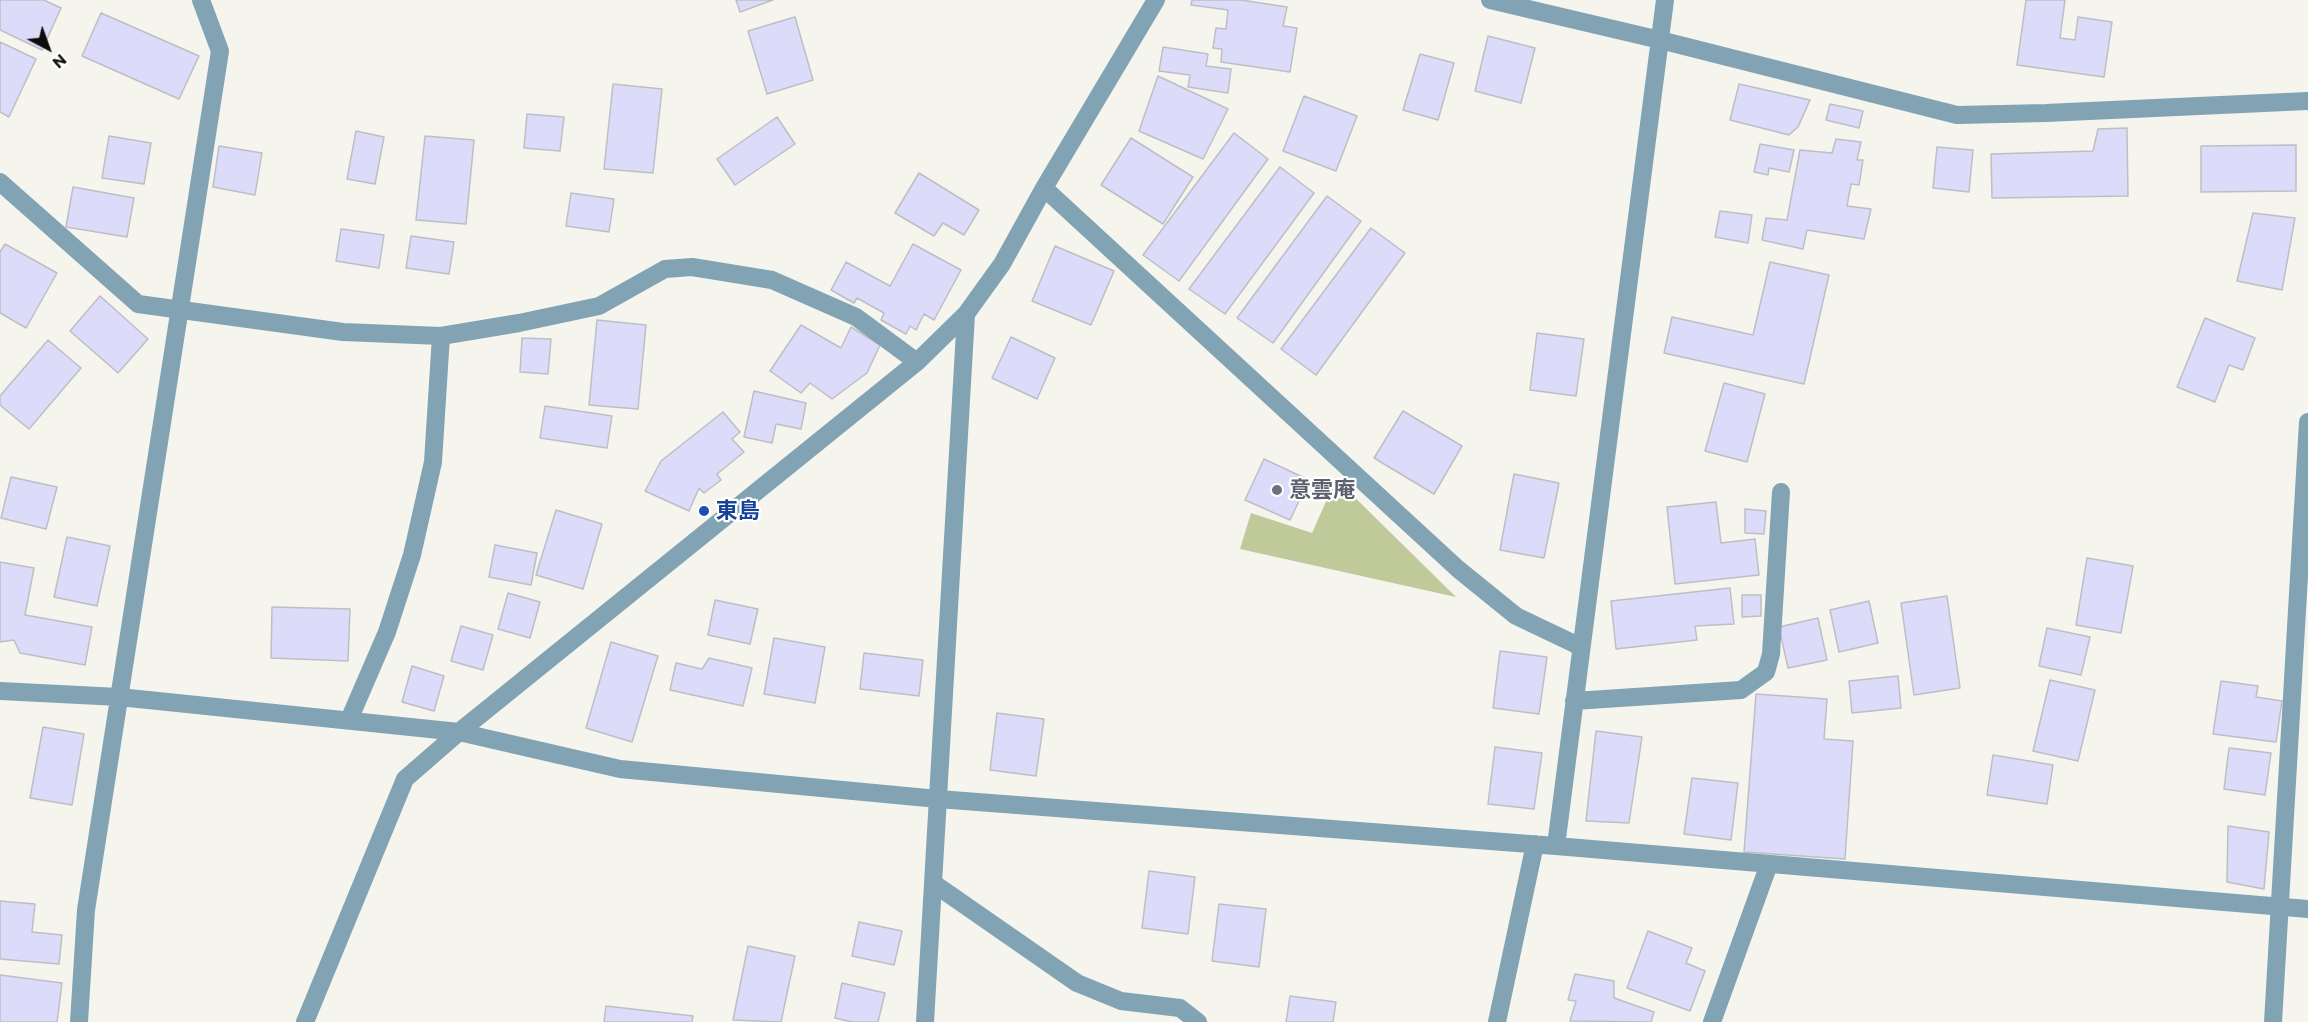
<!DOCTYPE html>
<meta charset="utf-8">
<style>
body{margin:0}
#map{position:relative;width:2308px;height:1022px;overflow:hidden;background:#f5f4ed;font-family:Commissioner,sans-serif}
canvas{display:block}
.north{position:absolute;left:18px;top:18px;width:60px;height:60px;-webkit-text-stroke:4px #fff;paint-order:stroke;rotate:139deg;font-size:16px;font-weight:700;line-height:24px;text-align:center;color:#0e0d0b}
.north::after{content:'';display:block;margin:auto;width:21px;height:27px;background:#0e0d0b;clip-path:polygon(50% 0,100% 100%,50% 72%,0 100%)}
</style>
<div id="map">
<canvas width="2308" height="1022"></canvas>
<div class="north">N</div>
</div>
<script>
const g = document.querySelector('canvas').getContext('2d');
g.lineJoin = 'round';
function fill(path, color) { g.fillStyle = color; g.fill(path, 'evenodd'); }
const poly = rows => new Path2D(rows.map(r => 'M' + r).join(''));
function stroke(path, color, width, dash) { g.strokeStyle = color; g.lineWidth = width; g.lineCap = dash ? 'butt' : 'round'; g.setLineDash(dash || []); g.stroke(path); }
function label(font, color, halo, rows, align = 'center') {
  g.font = font + ' Commissioner,"Noto Sans JP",sans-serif'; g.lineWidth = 4.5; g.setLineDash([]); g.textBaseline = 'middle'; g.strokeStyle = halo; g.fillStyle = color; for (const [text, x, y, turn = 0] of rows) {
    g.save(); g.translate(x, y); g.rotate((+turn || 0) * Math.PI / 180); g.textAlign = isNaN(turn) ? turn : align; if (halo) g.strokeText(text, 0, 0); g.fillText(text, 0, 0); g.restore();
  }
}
fill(poly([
 [1336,479,1456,597,1240,549,1251,513,1312,533]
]), '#c0c99a');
const building = poly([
 [0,0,44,0,61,8,42,50,0,30,0,0],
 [736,0,773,0,740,12,736,0],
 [1192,0,1241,0,1287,7,1283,26,1297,28,1290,72,1221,62,1222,49,1213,48,1216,28,1226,29,1228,10,1191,5,1192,0],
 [2026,0,2065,0,2060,38,2075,40,2078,17,2112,22,2104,77,2017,65,2026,0],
 [101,13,199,56,179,99,82,56,101,13],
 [795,17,813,80,767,94,748,31,795,17],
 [1488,36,1535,48,1521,103,1475,91,1488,36],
 [0,42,36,59,9,117,0,112,0,42],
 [1163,47,1208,54,1206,66,1231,69,1228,93,1188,87,1190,75,1159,71,1163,47],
 [1420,54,1454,63,1438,120,1403,110,1420,54],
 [1158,76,1228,109,1203,159,1139,131,1158,76],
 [613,84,662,89,653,173,604,169,613,84],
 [1739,84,1810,100,1798,127,1789,135,1730,120,1739,84],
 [1304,96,1357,116,1336,171,1283,151,1304,96],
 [1830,104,1863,111,1859,128,1826,120,1830,104],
 [527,114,564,117,560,151,524,148,527,114],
 [777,117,795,144,735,185,717,159,777,117],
 [2127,128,2128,196,1992,198,1991,154,2093,151,2098,129,2127,128],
 [356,131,384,137,375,184,347,179,356,131],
 [1234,133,1268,159,1179,281,1143,255,1234,133],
 [109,136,151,143,144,184,102,178,109,136],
 [425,136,474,140,466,224,416,220,425,136],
 [1131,138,1193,177,1163,224,1101,185,1131,138],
 [1836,139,1861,142,1857,160,1863,160,1859,185,1851,184,1847,206,1871,209,1864,239,1807,230,1803,249,1762,240,1766,218,1787,220,1800,150,1832,153,1836,139],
 [1760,144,1794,150,1789,172,1769,168,1768,175,1754,172,1760,144],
 [2296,145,2296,191,2201,192,2201,146,2296,145],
 [219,146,262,153,255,195,213,187,219,146],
 [1937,147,1973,150,1969,192,1933,188,1937,147],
 [1280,167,1314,193,1225,314,1189,289,1280,167],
 [919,173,979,210,964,235,943,223,934,236,895,213,919,173],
 [73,187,134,198,127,237,66,227,73,187],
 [571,193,614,199,609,232,566,226,571,193],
 [1327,196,1361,221,1273,343,1237,318,1327,196],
 [1720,211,1752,215,1748,243,1715,237,1720,211],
 [2253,213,2295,218,2282,290,2237,281,2253,213],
 [1371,228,1405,253,1316,375,1281,349,1371,228],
 [341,229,384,235,379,268,336,261,341,229],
 [411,236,454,242,449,274,406,268,411,236],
 [5,244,57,273,26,328,0,313,0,252,5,244],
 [913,244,961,270,934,320,924,314,916,330,910,326,906,334,881,320,884,313,857,298,854,303,831,290,846,262,890,286,913,244],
 [1055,246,1114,271,1091,325,1032,301,1055,246],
 [1770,262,1829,275,1804,384,1664,353,1672,317,1753,335,1770,262],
 [100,296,148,339,118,373,70,331,100,296],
 [2205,318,2255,338,2243,370,2229,365,2215,402,2177,387,2205,318],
 [597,320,646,325,638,409,589,405,597,320],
 [801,325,841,348,851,327,880,345,867,373,832,399,810,383,801,393,770,371,801,325],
 [1537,333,1584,339,1576,396,1530,390,1537,333],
 [1011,337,1055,358,1037,399,992,378,1011,337],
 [522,338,551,339,548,374,520,372,522,338],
 [48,340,81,368,29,429,0,405,0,396,48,340],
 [1724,383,1765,394,1747,462,1705,451,1724,383],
 [754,391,806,403,801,429,776,424,772,443,744,437,754,391],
 [545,406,612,416,607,448,540,438,545,406],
 [1403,411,1462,446,1434,494,1374,458,1403,411],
 [723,412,740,432,732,439,744,452,717,474,721,480,704,493,699,488,689,511,645,491,661,461,723,412],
 [1264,459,1309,480,1290,520,1245,500,1264,459],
 [1514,474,1559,483,1544,558,1500,550,1514,474],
 [11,477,57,487,46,529,1,518,11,477],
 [1716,502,1721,543,1755,539,1759,575,1675,584,1667,507,1716,502],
 [1745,509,1766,511,1764,534,1745,533,1745,509],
 [556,510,602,524,583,589,536,575,556,510],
 [67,537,110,546,97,606,54,597,67,537],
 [495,545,537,553,531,585,489,577,495,545],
 [2087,558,2133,566,2121,633,2076,625,2087,558],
 [0,562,34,568,25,615,92,627,85,665,20,653,14,640,0,642,0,562],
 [1730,588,1734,624,1695,626,1697,640,1616,649,1611,601,1730,588],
 [508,593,540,602,530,638,498,629,508,593],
 [1742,595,1761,595,1761,616,1742,617,1742,595],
 [1947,596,1960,688,1914,695,1901,603,1947,596],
 [715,600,758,609,750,644,708,635,715,600],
 [1869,601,1878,643,1839,652,1830,610,1869,601],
 [272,607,350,609,348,661,271,658,272,607],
 [1818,618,1827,660,1788,668,1779,627,1818,618],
 [461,626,493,635,483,670,451,661,461,626],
 [2047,628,2090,637,2081,675,2039,666,2047,628],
 [774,638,825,647,815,703,764,694,774,638],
 [611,642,658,656,632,742,586,728,611,642],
 [1500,651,1547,657,1539,714,1493,708,1500,651],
 [864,653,923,660,919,696,860,689,864,653],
 [709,658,752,668,743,706,670,690,676,663,702,669,709,658],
 [412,666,444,676,434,711,402,702,412,666],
 [1898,676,1901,708,1852,713,1849,681,1898,676],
 [2050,680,2095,690,2078,761,2033,751,2050,680],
 [2221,681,2258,686,2256,697,2282,701,2276,742,2213,734,2221,681],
 [1756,694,1827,699,1824,739,1853,741,1845,859,1744,852,1756,694],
 [997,713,1044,719,1036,776,990,770,997,713],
 [43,727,84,734,72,805,30,798,43,727],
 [1596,731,1642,737,1629,823,1586,821,1596,731],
 [1495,747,1542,753,1534,809,1488,804,1495,747],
 [2229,748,2271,753,2265,795,2224,789,2229,748],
 [1993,755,2053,765,2047,804,1987,795,1993,755],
 [1692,778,1738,783,1731,840,1684,834,1692,778],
 [2228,826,2269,832,2264,889,2227,882,2228,826],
 [1149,871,1195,877,1188,934,1142,928,1149,871],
 [0,901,35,904,32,932,62,935,59,964,0,959,0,901],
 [1219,904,1266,909,1259,967,1212,961,1219,904],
 [859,922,902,931,894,965,852,956,859,922],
 [1648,931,1692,948,1686,963,1705,971,1690,1011,1627,988,1648,931],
 [748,946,795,956,781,1022,733,1020,748,946],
 [1575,974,1614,981,1614,998,1654,1012,1651,1022,1570,1021,1576,1001,1568,1000,1575,974],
 [0,975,62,983,57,1022,0,1022,0,975],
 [842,983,885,993,878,1022,852,1022,835,1018,842,983],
 [1290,996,1336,1002,1333,1022,1286,1022,1290,996],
 [606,1006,693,1016,692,1022,604,1022,606,1006]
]);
fill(building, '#dcdbf9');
stroke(building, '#bebec5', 1.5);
stroke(poly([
 [1490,0,1660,40,1957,115,2046,113,2308,101],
 [0,182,138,304,343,332,441,336,519,323,599,306,665,269,692,267,772,280,856,317,917,362],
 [1044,188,1458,569,1516,616,1581,647],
 [0,691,119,697,459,732,620,769,938,799,1556,846,2308,909],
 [1574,701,1741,690,1766,672,1771,654,1781,492],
 [349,720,387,632,412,555,433,462,441,336],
 [1556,846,1665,0],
 [933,883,1077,983,1121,1001,1180,1008,1198,1022],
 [79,1022,86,910,220,51,201,0],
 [305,1022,405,779,459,732,917,362,966,314,1002,264,1044,188,1156,0],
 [925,1022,966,314],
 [1497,1022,1535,844],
 [1712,1022,1769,864],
 [2273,1022,2308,422]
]), '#81a3b4', 18);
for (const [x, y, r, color] of [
 [1277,490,6,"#6b7280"],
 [704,511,6,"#1a4fb4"]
]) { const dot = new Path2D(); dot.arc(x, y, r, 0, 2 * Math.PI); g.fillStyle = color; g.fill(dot); stroke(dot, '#fff', 2); }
label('bold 22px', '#5b616d', '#fff', [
 ["意雲庵",1289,490]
], 'left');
label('bold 22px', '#164399', '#fff', [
 ["東島",716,511]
], 'left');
</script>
